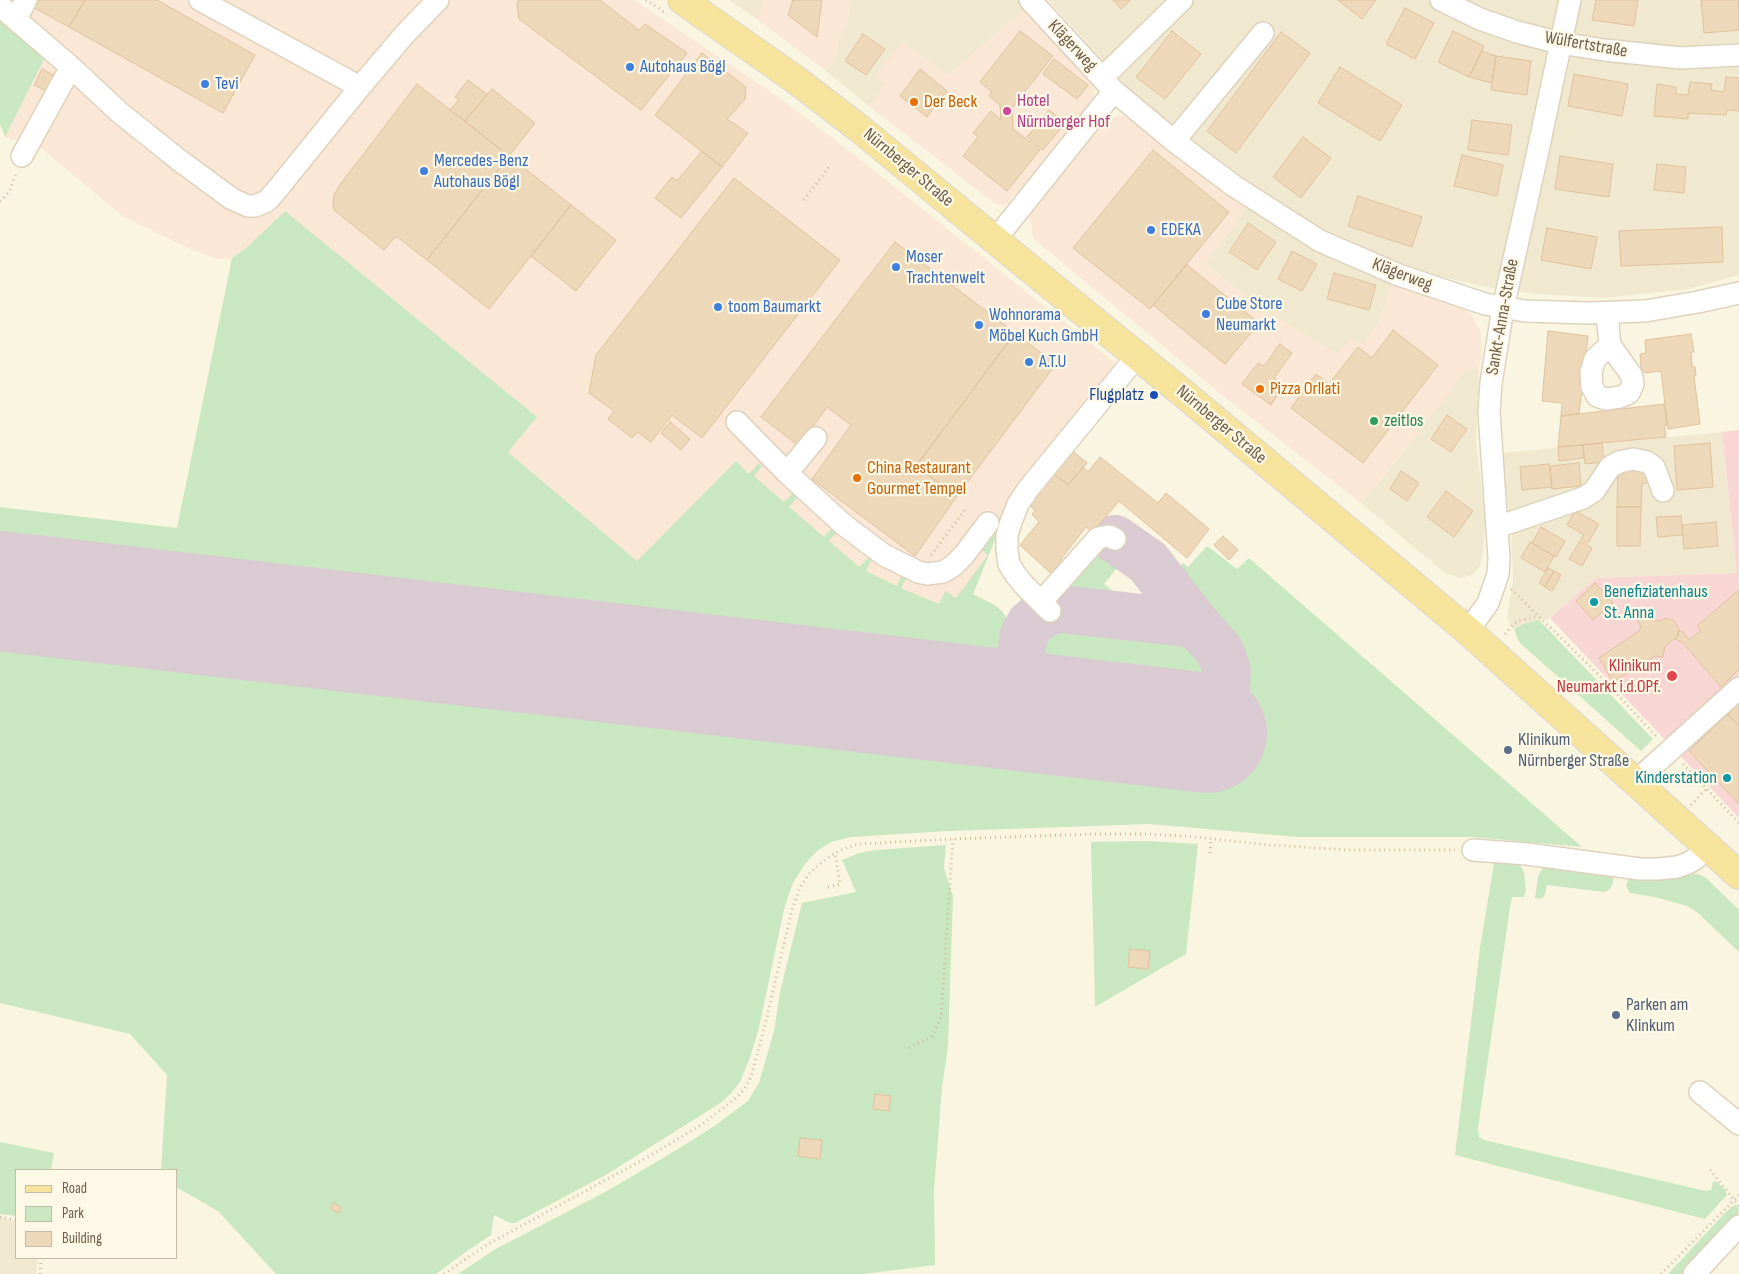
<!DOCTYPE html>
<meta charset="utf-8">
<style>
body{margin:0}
#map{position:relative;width:1739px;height:1274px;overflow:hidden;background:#faf5e1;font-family:"Sofia Sans Condensed",sans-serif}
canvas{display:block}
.legend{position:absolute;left:15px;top:1169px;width:162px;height:90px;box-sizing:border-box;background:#fef9e6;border:1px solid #c5bba8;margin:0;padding:6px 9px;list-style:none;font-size:15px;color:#705e4a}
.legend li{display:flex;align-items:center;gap:10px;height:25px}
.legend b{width:25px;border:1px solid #c5bba8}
</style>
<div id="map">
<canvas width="1739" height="1274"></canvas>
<ul class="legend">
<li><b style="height:6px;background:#f6e49c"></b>Road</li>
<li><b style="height:14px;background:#c9e7c1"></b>Park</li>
<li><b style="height:14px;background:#eed8ba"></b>Building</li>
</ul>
</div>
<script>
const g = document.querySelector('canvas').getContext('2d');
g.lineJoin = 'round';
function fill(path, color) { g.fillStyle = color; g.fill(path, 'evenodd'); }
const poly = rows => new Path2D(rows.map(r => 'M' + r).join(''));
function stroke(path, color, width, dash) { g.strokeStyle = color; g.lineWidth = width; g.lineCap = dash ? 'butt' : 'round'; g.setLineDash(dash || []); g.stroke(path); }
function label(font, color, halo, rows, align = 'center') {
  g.font = font + ' "Sofia Sans Condensed",sans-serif'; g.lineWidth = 4.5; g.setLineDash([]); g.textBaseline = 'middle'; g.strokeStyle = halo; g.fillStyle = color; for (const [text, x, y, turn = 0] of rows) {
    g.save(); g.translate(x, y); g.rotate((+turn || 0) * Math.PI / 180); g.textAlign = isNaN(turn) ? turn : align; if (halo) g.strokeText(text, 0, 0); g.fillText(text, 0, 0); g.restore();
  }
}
fill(poly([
 [729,0,765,0,758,20],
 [851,0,1017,0,1024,10,948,75,876,77,886,85,869,106,826,71,835,57,840,38,846,26],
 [1048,0,1739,0,1739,275,1688,289,1605,298,1536,294,1492,288,1438,276,1342,242,1275,205,1196,145,1128,88],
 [1247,207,1294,239,1336,261,1392,282,1379,322,1363,344,1336,353,1259,308,1206,263],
 [1469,366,1479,370,1476,440,1485,522,1483,552,1480,566,1472,575,1462,578,1445,573,1361,503,1404,451],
 [1722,432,1737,573,1596,578,1550,618,1523,624,1514,629,1507,618,1513,581,1511,531,1501,453],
 [0,1216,16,1222,16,1258,38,1258,36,1274,0,1274]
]), '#f1e8d0');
fill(poly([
 [0,0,634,0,777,96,853,154,1118,365,1009,505,963,616,859,569,733,465,637,561,508,452,537,417,284,211,246,248,232,258,217,259,188,248,124,217,40,147,5,137,44,59,21,37],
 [765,0,851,0,846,26,840,38,835,57,826,71,758,20],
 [1024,10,1090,82,1094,90,1095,96,1090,105,1031,177,1008,202,1004,205,1000,205,993,202,869,106,885,85,875,76,903,42,948,75],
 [1118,116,1125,116,1133,120,1247,207,1206,263,1259,308,1336,353,1351,338,1363,344,1379,322,1392,282,1455,303,1471,314,1480,330,1482,348,1479,370,1468,367,1443,402,1361,503,1221,394,1035,240,1033,236,1030,218,1032,210,1098,131,1108,120]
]), '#fae7d5');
fill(poly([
 [1739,430,1739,818,1550,618,1596,578,1737,573,1722,432]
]), '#f8d6d4');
fill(poly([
 [0,18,44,59,5,137,0,124],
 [285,211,537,417,508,452,637,561,736,461,749,474,759,463,762,466,754,476,784,502,793,493,798,497,789,507,824,537,833,527,838,531,829,541,859,567,869,557,872,559,866,571,897,586,902,574,907,576,901,588,939,604,945,591,956,598,988,555,978,547,1009,505,973,594,993,604,1002,611,1008,620,1012,644,1010,660,1005,681,994,690,977,692,0,576,0,507,177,528,232,258,246,248],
 [1100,540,1125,558,1104,584,1135,608,1156,584,1182,615,1052,599],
 [1207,546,1237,569,1249,558,1582,847,1473,837,1298,837,1150,824,949,831,851,837,831,842,817,851,805,864,793,883,785,905,758,1032,749,1060,740,1082,732,1092,722,1102,706,1112,609,1173,521,1220,515,1223,510,1223,494,1215,491,1235,467,1251,436,1274,276,1274,218,1211,176,1187,176,1170,161,1170,167,1075,130,1034,0,1003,0,606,1225,751,1232,688,1233,670,1232,660,1223,645,1169,578,1183,563,1188,567],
 [1070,618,1156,625,1190,631,1197,635,1207,643,1214,654,1221,672,1218,705,1214,712,1208,716,1198,718,1180,718,1051,700,1038,697,1031,693,1025,686,1024,677,1027,658,1034,638,1045,625,1053,621],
 [1539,620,1653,739,1641,751,1519,642,1514,629,1523,624],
 [1149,841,1198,844,1186,954,1095,1007,1091,842],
 [946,845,944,868,953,896,948,1047,942,1087,934,1191,935,1265,863,1274,458,1274,494,1250,609,1190,683,1146,713,1127,748,1101,759,1083,774,1031,780,992,802,903,856,892,842,860,859,853,876,850],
 [1495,857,1519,863,1524,872,1526,890,1524,897,1512,897,1510,907,1478,1128,1479,1137,1484,1140,1706,1191,1711,1190,1713,1182,1716,1181,1725,1190,1727,1195,1705,1219,1455,1155,1480,948],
 [1545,865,1614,873,1613,883,1609,890,1604,892,1547,885,1544,897,1540,899,1535,898,1538,876],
 [1693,874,1698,874,1705,877,1739,910,1739,952,1697,912,1687,906,1655,897,1630,893,1626,886,1629,878,1676,877],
 [0,1142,54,1153,51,1170,16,1170,16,1216,0,1214],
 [1736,1205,1739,1209,1738,1214,1681,1274,1668,1274,1725,1213,1733,1206]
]), '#c9e7c1');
stroke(poly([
 [1115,539,1148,562,1196,624],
 [1012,711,1024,635,1030,624,1039,616,1050,611,1061,609,1080,611,1196,624,1220,651,1227,671,1223,713,1214,729,1207,733]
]), '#dacbd2', 48);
stroke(poly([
 [0,591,1207,733]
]), '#dacbd2', 120);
const building = poly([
 [34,0,85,0,69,27,31,6,34,0],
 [85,0,157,0,255,55,223,113,69,27,85,0],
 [519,0,600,0,639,30,645,24,687,53,641,110,519,19,517,3,519,0],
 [793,0,822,0,817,37,788,15,793,0],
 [1113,0,1131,0,1121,9,1113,0],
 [1338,0,1376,0,1362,19,1338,0],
 [1596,0,1638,0,1634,26,1592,20,1596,0],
 [1701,0,1738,0,1739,30,1704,33,1701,0],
 [1405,8,1434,23,1415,59,1386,44,1405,8],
 [1020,31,1053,56,1012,108,1013,129,1030,142,1031,140,1027,137,1049,110,1065,123,1043,150,1037,145,1036,147,1040,150,1007,191,963,156,978,137,973,133,991,111,1001,120,1000,105,989,96,992,92,980,82,1020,31],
 [1172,31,1201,54,1165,99,1136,77,1172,31],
 [1453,31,1484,46,1469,77,1438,62,1453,31],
 [1281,32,1310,53,1236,153,1207,131,1281,32],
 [863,34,885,49,866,75,845,61,863,34],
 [1482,51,1496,56,1492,83,1469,77,1482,51],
 [702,53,746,87,745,99,727,119,748,133,722,167,655,115,702,53],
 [1496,56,1531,61,1527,95,1491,90,1496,56],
 [1054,59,1088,85,1077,99,1043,74,1054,59],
 [1340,67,1402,105,1380,141,1318,103,1340,67],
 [42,69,55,76,48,92,34,85,42,69],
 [920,69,947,91,927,117,900,96,920,69],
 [1574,74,1628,84,1622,116,1568,106,1574,74],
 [1726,77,1739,78,1739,111,1727,110,1726,115,1688,113,1688,119,1654,116,1657,84,1676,87,1676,94,1688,95,1690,82,1712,84,1711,90,1724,92,1726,77],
 [468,80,487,94,465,121,450,110,459,100,455,97,468,80],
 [417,84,509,156,427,260,396,236,384,250,334,210,333,202,334,195,339,186,417,84],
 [492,89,535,123,509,156,465,121,492,89],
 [1472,120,1512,125,1508,155,1468,150,1472,120],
 [1303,137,1331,158,1301,198,1273,177,1303,137],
 [1153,150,1229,212,1150,309,1073,248,1153,150],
 [702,151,722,167,681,218,655,198,672,177,677,181,702,151],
 [1462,155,1503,165,1497,196,1454,186,1462,155],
 [509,156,571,205,489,309,427,260,509,156],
 [1560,156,1613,164,1609,197,1555,189,1560,156],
 [1657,164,1686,167,1684,193,1654,190,1657,164],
 [734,178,840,260,702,438,672,415,651,442,638,432,632,438,608,419,614,411,589,393,596,355,734,178],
 [1358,196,1422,217,1412,247,1348,226,1358,196],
 [571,205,616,240,576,291,531,256,571,205],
 [1248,223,1276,242,1257,270,1229,252,1248,223],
 [1722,227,1723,262,1621,266,1619,231,1722,227],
 [1547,228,1597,237,1591,269,1541,260,1547,228],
 [895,242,1015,333,916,466,957,496,915,556,812,479,851,425,827,407,799,446,761,417,895,242],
 [1292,251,1317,264,1302,291,1278,279,1292,251],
 [1187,265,1259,323,1225,364,1153,305,1187,265],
 [1334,273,1376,285,1369,310,1327,299,1334,273],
 [1393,330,1438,365,1363,463,1291,408,1316,374,1329,384,1358,347,1372,358,1393,330],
 [1548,331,1588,336,1579,414,1561,416,1562,403,1542,401,1548,331],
 [1015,333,1056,364,957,496,916,466,1015,333],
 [1691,334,1694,352,1691,352,1692,367,1695,367,1696,375,1694,376,1700,424,1668,429,1661,371,1646,373,1641,369,1640,354,1646,353,1645,340,1691,334],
 [1280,344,1292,353,1274,378,1284,386,1271,405,1242,384,1258,363,1264,366,1280,344],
 [1664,404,1667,425,1664,425,1666,437,1558,447,1561,416,1664,404],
 [1447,415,1467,429,1451,452,1431,439,1447,415],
 [670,422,690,439,681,450,661,433,670,422],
 [1602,443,1604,462,1585,464,1583,445,1602,443],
 [1710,443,1713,487,1677,490,1674,446,1710,443],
 [1583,445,1584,458,1559,461,1558,447,1583,445],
 [1070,449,1087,463,1068,485,1051,471,1070,449],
 [1100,457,1158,503,1166,493,1209,529,1187,558,1119,501,1093,532,1086,527,1061,559,1069,567,1058,580,1020,545,1039,522,1032,514,1035,511,1028,502,1054,474,1068,485,1083,467,1088,472,1100,457],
 [1579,463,1581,486,1552,489,1550,466,1579,463],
 [1549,464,1552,487,1522,490,1520,467,1549,464],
 [1618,468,1647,468,1647,483,1642,483,1641,507,1617,507,1618,468],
 [1401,471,1419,483,1407,501,1390,489,1401,471],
 [1446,491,1473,511,1454,537,1427,517,1446,491],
 [1617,507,1641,507,1640,546,1617,546,1617,507],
 [1575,511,1599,524,1588,543,1581,539,1584,535,1567,525,1575,511],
 [1681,516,1683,535,1658,537,1656,517,1681,516],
 [1716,522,1718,546,1684,549,1682,525,1716,522],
 [1541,527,1565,541,1556,557,1532,543,1541,527],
 [1223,536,1238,550,1229,560,1214,545,1223,536],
 [1580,541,1592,548,1582,566,1569,559,1580,541],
 [1530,542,1554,556,1545,572,1521,558,1530,542],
 [1548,568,1554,571,1545,587,1539,583,1548,568],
 [1554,571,1561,575,1552,591,1545,587,1554,571],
 [1595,583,1613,603,1593,620,1576,601,1595,583],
 [1739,590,1739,643,1737,646,1739,649,1739,669,1721,687,1682,642,1675,639,1678,636,1678,631,1683,632,1689,640,1701,631,1697,626,1739,590],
 [1651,612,1658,622,1666,618,1673,620,1679,629,1678,636,1665,646,1663,657,1655,656,1613,682,1599,658,1639,631,1641,626,1637,621,1651,612],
 [1739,704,1739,726,1728,714,1739,704],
 [1728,714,1739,726,1739,804,1689,751,1728,714],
 [1130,949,1150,951,1148,969,1128,967,1130,949],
 [875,1094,891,1096,889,1111,873,1109,875,1094],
 [800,1138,822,1140,820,1159,798,1156,800,1138],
 [334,1203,342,1208,338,1213,330,1208,334,1203]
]);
fill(building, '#eed8ba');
stroke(building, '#e0c29c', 1);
const minor = poly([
 [200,0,360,87],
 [1030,0,1114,91,1174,141,1234,186,1320,241,1399,275,1485,304,1525,311,1589,313,1645,311,1698,302,1739,293],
 [1441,0,1480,19,1517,32,1560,43,1604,50,1681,58,1739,55],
 [0,6,71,67,119,112,179,160,232,199,248,206,255,206,267,201,275,192,360,87,405,34,438,0],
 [16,19,26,0],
 [1102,78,1182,0],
 [1174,141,1263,33],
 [22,156,71,67],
 [995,240,1114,91],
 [1607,313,1610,345,1632,376,1633,384,1629,393,1620,397,1606,399,1597,396,1592,387,1591,372,1595,359,1610,345],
 [737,422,787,473,844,525,884,555,918,572,927,574,943,572,953,566,964,555,988,523],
 [787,473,816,438],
 [1497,527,1583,498,1594,491,1610,467,1619,462,1633,459,1647,462,1654,467,1663,491],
 [1041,602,1098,538,1109,536,1115,539],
 [1050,611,1024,585,1015,574,1009,564,1007,550,1007,535,1011,522,1018,504,1029,488,1137,356],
 [1468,631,1488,603,1498,574,1499,558,1489,412,1491,383,1503,308,1536,160,1570,0],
 [1635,782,1739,688],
 [1473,850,1527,854,1640,869,1658,869,1677,867,1688,863,1695,859,1708,848],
 [1700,1092,1739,1124],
 [1694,1274,1739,1226]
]);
const major = poly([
 [682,0,796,80,860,129,1028,267,1184,394,1468,631,1739,875]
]);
stroke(minor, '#ded2bd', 24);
stroke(major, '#ddd8d4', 30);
stroke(poly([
 [646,0,664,12],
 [804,200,829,167],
 [0,201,9,192,16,174],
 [931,555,967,507],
 [1511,589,1599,675,1658,738],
 [1505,634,1513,625,1518,621,1539,616],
 [1683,764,1739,823],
 [1691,805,1706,789],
 [1210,853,1211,839],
 [828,887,840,884,835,853],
 [909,1048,932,1036,941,1018,953,839],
 [1710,1170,1739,1206],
 [0,1217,16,1220],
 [40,1274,41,1258],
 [444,1274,488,1244,646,1158,701,1125,736,1098,745,1088,751,1077,765,1025,792,910,800,887,809,874,822,862,835,853,848,847,860,844,953,839,1092,834,1145,834,1186,836,1268,845,1306,847,1346,850,1455,850],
 [1661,1274,1739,1195]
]), '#d2bb9e', 3, [1, 4]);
stroke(minor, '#fff', 21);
stroke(major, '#f6e49c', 28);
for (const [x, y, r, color] of [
 [630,67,5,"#3f7fe0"],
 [205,84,5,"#3f7fe0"],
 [914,102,5,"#e8710a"],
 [1007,111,5,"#d1479c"],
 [424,171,5,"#3f7fe0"],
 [1151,230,5,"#3f7fe0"],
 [896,267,5,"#3f7fe0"],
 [718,307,5,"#3f7fe0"],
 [1206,314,5,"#3f7fe0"],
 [979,325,5,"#3f7fe0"],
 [1029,362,5,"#3f7fe0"],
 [1260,389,5,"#e8710a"],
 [1154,395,5,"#1a4fb4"],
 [1374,421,5,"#2e9e5b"],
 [857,478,5,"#e8710a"],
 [1594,602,5,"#0f9aa8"],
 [1672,676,6,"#e0444e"],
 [1508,750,5,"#5c6f8a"],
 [1727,778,5,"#0f9aa8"],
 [1616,1015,5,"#5c6f8a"]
]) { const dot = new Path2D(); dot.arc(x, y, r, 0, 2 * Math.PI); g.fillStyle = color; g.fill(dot); stroke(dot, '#fef9e6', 2); }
label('18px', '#705e4a', '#fef9e6', [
 ["Wülfertstraße",1586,45,10],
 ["Klägerweg",1072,46,47],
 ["Nürnberger Straße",908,168,40],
 ["Klägerweg",1402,275,21],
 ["Sankt-Anna-Straße",1503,317,-80],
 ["Nürnberger Straße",1221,425,40]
]);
label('18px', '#366cbe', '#fef9e6', [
 ["Autohaus Bögl",640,67],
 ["Tevi",215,84],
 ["Mercedes-Benz",434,161],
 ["Autohaus Bögl",434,182],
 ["EDEKA",1161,230],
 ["Moser",906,257],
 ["Trachtenwelt",906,278],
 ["Cube Store",1216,304],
 ["Neumarkt",1216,325],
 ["toom Baumarkt",728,307],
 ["Wohnorama",989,315],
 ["Möbel Kuch GmbH",989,336],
 ["A.T.U",1039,362]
], 'left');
label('18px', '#b23c85', '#fef9e6', [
 ["Hotel",1017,101],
 ["Nürnberger Hof",1017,122]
], 'left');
label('18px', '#c56008', '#fef9e6', [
 ["Der Beck",924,102],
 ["Pizza Orllati",1270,389],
 ["China Restaurant",867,468],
 ["Gourmet Tempel",867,489]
], 'left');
label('18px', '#164399', '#fef9e6', [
 ["Flugplatz",1144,395]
], 'right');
label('18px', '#27864d', '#fef9e6', [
 ["zeitlos",1384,421]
], 'left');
label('18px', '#0d838f', '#fef9e6', [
 ["Benefiziatenhaus",1604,592],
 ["St. Anna",1604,613],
 ["Kinderstation",1717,778,"right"]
], 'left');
label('18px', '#be3a42', '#fef9e6', [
 ["Klinikum",1661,666],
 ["Neumarkt i.d.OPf.",1661,687]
], 'right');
label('18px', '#4e5e75', '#fef9e6', [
 ["Klinikum",1518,740],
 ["Nürnberger Straße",1518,761],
 ["Parken am",1626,1005],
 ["Klinkum",1626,1026]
], 'left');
</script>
